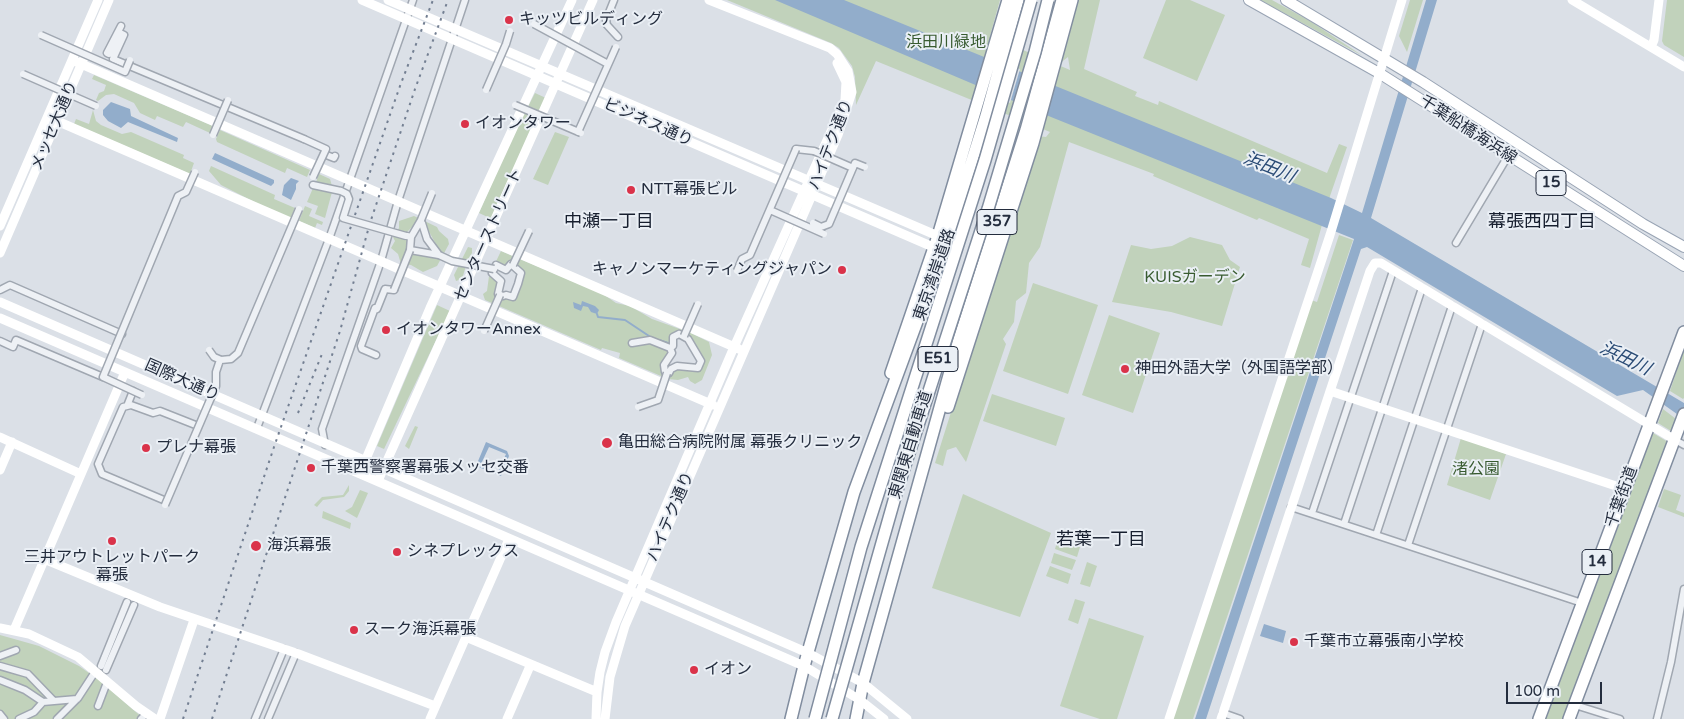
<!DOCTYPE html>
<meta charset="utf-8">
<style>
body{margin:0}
#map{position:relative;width:1684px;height:719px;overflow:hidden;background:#dbe0e7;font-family:"Varela Round",sans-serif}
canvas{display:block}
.scale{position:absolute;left:1506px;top:682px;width:96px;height:22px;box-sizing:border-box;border:2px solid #242d3e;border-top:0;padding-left:6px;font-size:15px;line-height:18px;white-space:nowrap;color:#242d3e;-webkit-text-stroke:4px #eaeff5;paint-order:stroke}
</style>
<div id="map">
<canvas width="1684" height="719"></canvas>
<div class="scale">100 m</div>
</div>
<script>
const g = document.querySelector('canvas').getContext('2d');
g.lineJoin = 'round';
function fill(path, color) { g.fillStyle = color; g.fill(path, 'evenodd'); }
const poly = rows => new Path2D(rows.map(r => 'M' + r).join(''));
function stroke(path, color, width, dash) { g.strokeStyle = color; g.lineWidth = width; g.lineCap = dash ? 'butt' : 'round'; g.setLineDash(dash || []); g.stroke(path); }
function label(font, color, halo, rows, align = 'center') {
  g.font = font + ' "Varela Round","Noto Sans JP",sans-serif'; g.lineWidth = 4; g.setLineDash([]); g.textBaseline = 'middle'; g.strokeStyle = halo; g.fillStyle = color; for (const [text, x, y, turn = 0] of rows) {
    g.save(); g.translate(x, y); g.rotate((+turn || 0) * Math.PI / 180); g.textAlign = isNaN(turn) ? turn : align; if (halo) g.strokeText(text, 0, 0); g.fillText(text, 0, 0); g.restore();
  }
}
fill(poly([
 [727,0,1000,0,990,36,1070,70,1068,57,1059,64,1076,0,1100,0,1084,69,1137,92,1135,96,1158,105,1159,101,1327,173,1339,144,1347,147,1330,196,1310,268,1301,265,1309,239,1259,218,1257,220,1153,176,1154,174,1069,142,1040,247,1029,263,1026,293,1016,301,1014,322,1003,339,1006,344,966,462,956,447,947,450,943,466,935,463,1038,136,1046,137,1050,132,876,61,856,105,855,77,852,66,839,48,831,43],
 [1166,0,1190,0,1225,15,1197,81,1143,58],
 [1260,0,1272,0,1310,21,1363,56],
 [1410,0,1423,0,1407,52,1399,36],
 [1667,0,1684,0,1684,57,1664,45,1662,41],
 [94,75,213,126,210,133,186,122,183,127,157,116,155,120,140,113,134,103,114,94,106,95,98,101,96,100,99,93,104,91,106,85,92,79],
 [535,93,546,98,492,219,479,213,510,142],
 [93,110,96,121,101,125,122,134,131,132,184,155,183,158,194,163,190,174,74,124,76,119,89,124],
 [220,130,310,170,307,177,287,168,285,173,217,142,216,139],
 [555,132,569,137,548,185,533,179],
 [211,166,275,195,274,199,295,208,290,220,221,185,209,171],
 [319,174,330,179,332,186,316,182],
 [313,188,332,192,325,218,315,214,318,206,307,202],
 [305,206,312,209,309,216,323,222,322,225,317,223,315,228,299,221],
 [414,216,437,227,439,231,448,239,449,244,437,266,423,272,411,265,401,264,398,254,391,248,395,241,393,237,399,228,399,221],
 [424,222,440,252,438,258,418,255,408,248,406,233,416,223],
 [1339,235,1353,240,1193,719,1172,719,1311,300,1317,302],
 [1190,237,1222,245,1230,260,1240,267,1222,326,1171,312,1112,302,1131,245,1151,249,1172,246],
 [468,247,472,248,472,253,468,259,462,279,456,281,454,275],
 [501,251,603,294,616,303,630,306,652,319,691,333,709,342,712,355,702,380,695,384,690,381,688,377,678,380,668,379,619,358,620,353,602,348,601,350,485,300,483,294,487,291,489,276],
 [496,265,509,269,515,267,520,273,513,297,499,294,500,280,493,274],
 [675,335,688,339,701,361,698,368,671,369,665,372],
 [1033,283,1098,305,1068,394,1003,371],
 [437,305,450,311,384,449,377,446],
 [1109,315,1160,333,1133,413,1082,395],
 [1684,349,1684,398,1683,399,1670,391],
 [992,394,1065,418,1056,446,983,421],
 [1663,409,1676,419,1671,431,1658,423],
 [415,426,418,427,409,449,405,446],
 [1653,433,1668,442,1564,719,1546,719],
 [1461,438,1506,454,1490,500,1447,485],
 [349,485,349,491,344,497,323,500,317,507,314,505,322,497,343,495],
 [1664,489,1681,495,1676,510,1684,513,1684,517,1658,507],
 [360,490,368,493,357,518,345,511,352,507],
 [963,494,1051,533,1020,617,932,588],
 [323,511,351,523,350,529,322,518],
 [1058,539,1080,547,1077,557,1055,549],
 [1054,553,1076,560,1072,570,1051,563],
 [1087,562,1097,566,1090,587,1080,584],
 [1050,566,1071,574,1068,584,1046,576],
 [1075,599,1085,602,1078,624,1068,620],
 [1089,618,1144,636,1117,719,1100,719,1060,706],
 [0,635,39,646,79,666,99,680,144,719,0,719]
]), '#c1d2bb');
fill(poly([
 [775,0,844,0,1331,198,1362,213,1426,0,1437,0,1371,218,1684,403,1684,419,1643,390,1617,396,1367,247,1361,249,1206,719,1195,719,1354,239,1051,117],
 [111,102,130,109,131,116,178,138,177,142,128,122,121,128,108,121,103,115,103,110],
 [215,153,274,180,274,183,271,186,212,159],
 [291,178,299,181,296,184,296,189,291,200,282,195,284,185],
 [582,301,595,306,599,310,597,314,591,312,588,307,583,306,581,311,574,308,573,302,581,305],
 [486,442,507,451,509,456,501,476,476,466],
 [489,447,506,454,498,472,481,464],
 [1264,624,1286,631,1283,643,1260,636]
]), '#92adcb');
fill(poly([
 [1007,64,1020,69,1010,103,997,97]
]), '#dbe0e7');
stroke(poly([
 [597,314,598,317,625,320,652,338],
 [659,340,671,344]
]), '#92adcb', 2);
const street = poly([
 [614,0,606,20,607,25,618,37],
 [121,26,107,53,109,54,120,33,124,35,113,59,304,139],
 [796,149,814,151],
 [324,154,334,158,335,156],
 [313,185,341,191],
 [421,220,427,239,439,255],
 [407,236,411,237,421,220],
 [411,237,410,250,439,255],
 [1456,243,1508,156],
 [511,264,521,273,518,284,513,297,506,295,503,296,498,294,501,281,492,273,496,265,506,270,511,264],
 [0,290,10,285,122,334],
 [679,334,688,339,701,361,698,368,677,366,671,369,669,373,665,372,664,365,672,353,670,348,673,346,673,337,679,334],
 [0,341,13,347,16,340,103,377],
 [632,343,650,340,670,348],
 [376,355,362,349,361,346,375,308,377,309,385,289,394,290],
 [133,391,127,406,123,407,98,464,102,474,166,501],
 [127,406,131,405,153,413,160,411,198,426],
 [257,428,329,239,413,0],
 [1675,440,1684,445],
 [325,445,322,429,381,261,398,201,465,0],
 [1291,507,1582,603],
 [1312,513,1393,271],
 [1344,524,1422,288],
 [1376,535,1452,306],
 [1408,545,1482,324],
 [0,656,16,650],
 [0,666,28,674,54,701,77,699],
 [101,666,127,602],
 [106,670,134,605],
 [0,680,25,690,43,702,54,701],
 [1575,705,1620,719],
 [98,706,106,685],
 [1223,713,1240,719],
 [0,714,4,719],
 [19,719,34,712,43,702],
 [57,719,78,698,93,675],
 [141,719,143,717],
 [255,719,284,649],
 [268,719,296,653],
 [1657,719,1671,662,1684,589]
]);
const primary = poly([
 [1249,0,1379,73,1684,266],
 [1286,0,1423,82,1643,224,1684,247]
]);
const highway = poly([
 [891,373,938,236,1008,0],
 [948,407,1033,143,1072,0],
 [791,719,804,666,854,492,947,240,986,116,1018,0],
 [856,719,863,683,958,343,1026,130,1062,0],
 [1539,719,1684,332],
 [1569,719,1684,414]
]);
stroke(street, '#a0a7b1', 9);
stroke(primary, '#99a4b4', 12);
stroke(highway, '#818d9f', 14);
stroke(street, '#eef1f5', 6);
stroke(poly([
 [362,0,933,247],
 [388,0,938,236],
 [1572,0,1684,67],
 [1651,47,1654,40,1659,0],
 [72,60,739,349],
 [51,110,57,121,713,405],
 [0,226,98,0],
 [0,253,109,0],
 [0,302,808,653,863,683,907,719],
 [0,318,804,666,860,700,884,719],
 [1330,391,1625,489],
 [0,437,81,474],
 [363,466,430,308,572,0],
 [0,470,12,442],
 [378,481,593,0],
 [44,559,160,607,296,653,435,706],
 [0,628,29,634,78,657,136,706,155,719],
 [14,630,125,372],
 [466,637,597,692],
 [160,719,194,620],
 [430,719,509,539],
 [507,719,530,666],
 [596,719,597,692,600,672,605,652,616,622,734,347,845,100,846,82,837,63],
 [605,719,610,677,625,626,838,135,852,92,848,71,837,54,830,48,709,0],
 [1169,719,1330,235,1402,0],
 [1221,719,1370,271,1375,263,1381,263,1675,440]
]), '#fff', 9);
stroke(primary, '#fff', 10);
stroke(highway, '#fff', 11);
stroke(poly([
 [298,413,322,354],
 [183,719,274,447,400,86,433,0],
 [212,719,340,331,370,223,415,89,448,0]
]), '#737f92', 2, [2.5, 5]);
const streetBridge = poly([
 [534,24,608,64],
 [41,35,125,72,130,60],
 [23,74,96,106],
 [486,90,506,44,510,31],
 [515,105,581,133],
 [578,132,616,47],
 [213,135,228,100],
 [304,139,326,149,313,177],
 [814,151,853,168],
 [341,191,347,194,349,199,343,218,406,236],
 [770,210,824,234],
 [421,220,432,193],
 [813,223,821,227,829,224,855,163,865,167],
 [439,255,452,261,494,269],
 [513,265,529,231],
 [737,271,742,259,750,255,796,149],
 [394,290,410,250],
 [484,331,500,295],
 [684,336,698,304],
 [209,350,214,357,221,360,231,359,238,353,299,209],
 [142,395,103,377,178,196,186,192,195,172],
 [638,407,658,400,667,373],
 [165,505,216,386,216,372,220,360]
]);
const highwayBridge = poly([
 [815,719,861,547,985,160,1031,0],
 [832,719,897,490,988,209,1035,52,1048,0]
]);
stroke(streetBridge, '#a0a7b1', 9, []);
stroke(highwayBridge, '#818d9f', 14, []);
stroke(streetBridge, '#eef1f5', 6);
stroke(highwayBridge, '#fff', 11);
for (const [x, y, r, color] of [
 [509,20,5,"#da334a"],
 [465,124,5,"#da334a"],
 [631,190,5,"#da334a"],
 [842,270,5,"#da334a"],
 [386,330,5,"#da334a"],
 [1125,369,5,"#da334a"],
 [607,443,6,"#da334a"],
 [146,448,5,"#da334a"],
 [311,468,5,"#da334a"],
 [112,541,5,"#da334a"],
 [256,546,6,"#da334a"],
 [397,552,5,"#da334a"],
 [354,630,5,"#da334a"],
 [1294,642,5,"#da334a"],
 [694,670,5,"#da334a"]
]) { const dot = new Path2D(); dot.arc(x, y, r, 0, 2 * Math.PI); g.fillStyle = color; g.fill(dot); stroke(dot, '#eaeff5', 2); }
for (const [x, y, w] of [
 [1551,183,30],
 [997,222,40],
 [938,359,40],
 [1597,562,30]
]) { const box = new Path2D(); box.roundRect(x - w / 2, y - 12.5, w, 25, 4); g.fillStyle = '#eaeff5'; g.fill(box); stroke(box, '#242d3e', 1); }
label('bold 15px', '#242d3e', null, [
 ["15",1551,183],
 ["357",997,222],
 ["E51",938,359],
 ["14",1597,562]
]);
label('16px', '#242d3e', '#eaeff5', [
 ["キッツビルディング",519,20],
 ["イオンタワー",475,124],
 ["NTT幕張ビル",641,190],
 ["キャノンマーケティングジャパン",832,270,"right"],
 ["イオンタワーAnnex",396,330],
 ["神田外語大学（外国語学部）",1135,369],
 ["亀田総合病院附属 幕張クリニック",618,443],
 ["プレナ幕張",156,448],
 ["千葉西警察署幕張メッセ交番",321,468],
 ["海浜幕張",267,546],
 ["シネプレックス",407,552],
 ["三井アウトレットパーク",112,558,"center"],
 ["幕張",112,576,"center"],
 ["スーク海浜幕張",364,630],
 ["千葉市立幕張南小学校",1304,642],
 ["イオン",704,670]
], 'left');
label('16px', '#385b30', '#eaeff5', [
 ["浜田川緑地",946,43],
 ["KUISガーデン",1195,278],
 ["渚公園",1476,470]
]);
label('16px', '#242d3e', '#eaeff5', [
 ["ビジネス通り",648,123,24],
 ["メッセ大通り",55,126,-67],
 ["千葉船橋海浜線",1468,130,33],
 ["ハイテク通り",831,145,-69],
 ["センターストリート",489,235,-66],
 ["東京湾岸道路",935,275,-71],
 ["国際大通り",182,381,24],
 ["東関東自動車道",911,445,-73],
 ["千葉街道",1622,497,-70],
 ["ハイテク通り",671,517,-67]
]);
label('italic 18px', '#2b4c76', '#eaeff5', [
 ["浜田川",1269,168,22],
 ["浜田川",1625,359,26]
]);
label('18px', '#171f2f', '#eaeff5', [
 ["中瀬一丁目",609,222],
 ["幕張西四丁目",1542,222],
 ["若葉一丁目",1101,540]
]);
</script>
